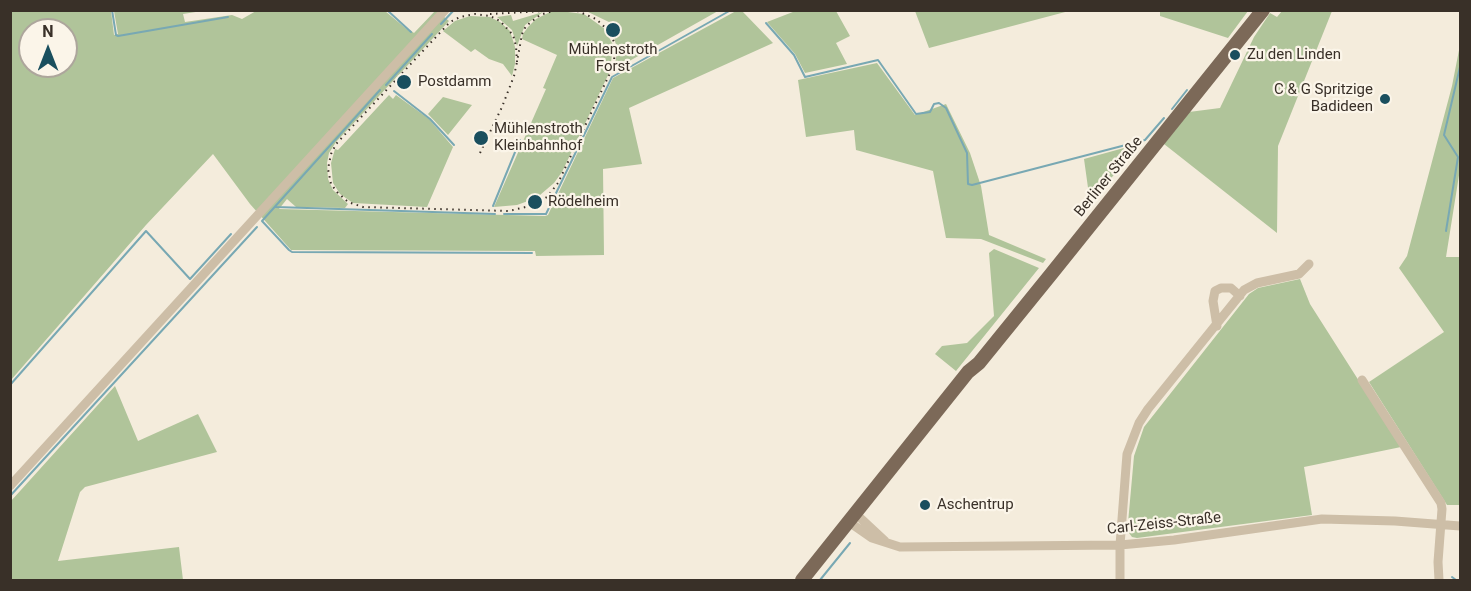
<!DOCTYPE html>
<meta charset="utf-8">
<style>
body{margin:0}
#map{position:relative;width:1471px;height:591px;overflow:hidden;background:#f4ecdc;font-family:Roboto,sans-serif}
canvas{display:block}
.frame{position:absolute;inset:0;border:12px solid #393028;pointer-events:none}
.north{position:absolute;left:18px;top:18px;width:60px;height:60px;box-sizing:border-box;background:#fbf5e9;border:2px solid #ada69c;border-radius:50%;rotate:0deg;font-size:16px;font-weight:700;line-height:24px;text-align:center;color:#393028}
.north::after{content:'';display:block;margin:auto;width:21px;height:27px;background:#1a4f5e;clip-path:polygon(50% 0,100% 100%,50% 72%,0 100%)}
</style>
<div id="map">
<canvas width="1471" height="591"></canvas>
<div class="frame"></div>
<div class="north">N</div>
</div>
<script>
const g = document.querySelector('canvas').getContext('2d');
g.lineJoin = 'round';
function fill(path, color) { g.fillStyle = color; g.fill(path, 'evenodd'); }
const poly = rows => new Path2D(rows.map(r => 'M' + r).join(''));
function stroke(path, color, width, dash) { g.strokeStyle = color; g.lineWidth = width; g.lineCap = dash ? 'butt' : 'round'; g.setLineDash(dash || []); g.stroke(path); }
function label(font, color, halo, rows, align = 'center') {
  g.font = font + ' Roboto,sans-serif'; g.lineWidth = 4.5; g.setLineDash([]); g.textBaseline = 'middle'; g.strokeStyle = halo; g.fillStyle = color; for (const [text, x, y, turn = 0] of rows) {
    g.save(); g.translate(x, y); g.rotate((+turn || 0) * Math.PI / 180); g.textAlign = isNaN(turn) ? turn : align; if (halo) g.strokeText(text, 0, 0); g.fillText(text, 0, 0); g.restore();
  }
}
fill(poly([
 [798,10,836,11,850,36,836,43,847,64,805,73,795,54,767,22],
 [11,11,111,11,114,35,118,34,114,11,202,11,183,14,185,22,232,15,242,19,256,11,385,11,409,31,410,30,414,33,435,11,437,11,449,21,336,142,329,153,327,163,328,179,333,190,348,204,345,208,296,207,287,199,279,209,545,216,548,215,613,78,736,11,742,11,773,43,629,108,642,164,603,169,604,255,536,256,535,251,291,250,250,204,213,154,146,225,11,380],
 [30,30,66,30,66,66,30,66],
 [560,11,584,14,605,29,613,45,610,71,562,172,554,183,540,195,528,201,517,205,494,207,546,89,543,88,557,55,522,39,523,34,528,27,536,19,550,12],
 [586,11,718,11,617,68,615,67,617,49,614,37,619,32,610,26,611,23],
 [915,11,1069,11,929,48],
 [1160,11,1160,10,1248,11,1228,38,1160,16],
 [1282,11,1332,11,1278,146,1277,233,1164,144,1189,112,1220,108,1254,37,1270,13,1277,17],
 [543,12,525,25,517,46,512,30,497,17,511,15,513,21],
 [470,16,490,17,500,22,510,31,515,47,515,64,512,76,503,64,489,59,475,49,471,52,443,31,455,21],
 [1460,45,1460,169,1446,257,1460,257,1460,505,1447,505,1369,382,1444,332,1399,268,1407,256,1452,86],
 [877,63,915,115,946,104,970,153,981,186,989,235,1046,259,1043,263,981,239,946,238,933,171,856,150,854,130,806,137,798,80],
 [389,95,393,99,396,95,429,119,453,147,427,207,353,203,340,194,333,183,331,163,335,149,338,150],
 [443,97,472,105,448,135,428,114],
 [1142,143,1090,202,1084,159],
 [994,249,1039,268,956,371,935,354,942,346,967,343,994,316,989,253],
 [1300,279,1310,304,1401,447,1304,467,1312,515,1137,538,1132,537,1129,533,1128,523,1134,456,1144,427,1249,294,1258,288],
 [115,386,138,441,198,414,217,452,85,487,80,492,58,561,179,547,183,580,11,580,11,501]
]), '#b0c49a');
stroke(poly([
 [112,10,116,35,118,36,228,17],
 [387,10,411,32],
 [766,23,794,55,805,77,878,60,916,114,930,112,934,104,939,103,946,108,967,153,968,184,972,185,1145,140,1164,118],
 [441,24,454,10],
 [386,85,432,34],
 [380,90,262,221,289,250,292,252,532,253],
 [394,91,430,119,454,145],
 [1172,109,1187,90],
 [493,206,520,140],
 [276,207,495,214],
 [504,214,546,214,612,77,731,10],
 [1446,231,1458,157,1444,135,1460,67],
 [10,385,146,231,190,279,231,234],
 [10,496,257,227],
 [1452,577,1456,580],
 [820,580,850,543]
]), '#78a8b3', 2);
stroke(poly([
 [1217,326,1213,301,1215,291,1221,288,1231,288,1240,296],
 [1362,380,1441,503,1442,509,1438,562,1439,580],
 [10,486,445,10],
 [856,514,885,541],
 [849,522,872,538,900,547,1120,545,1174,540,1322,519,1395,521,1460,526],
 [1120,580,1120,545,1127,454,1139,423,1148,409,1244,290,1257,283,1299,274,1309,264]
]), '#cdbea7', 9);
stroke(poly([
 [802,580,968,372,979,363,1052,273,1263,10]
]), '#7c6958', 14);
stroke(poly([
 [556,10,540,15,526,26,522,34,517,62,516,46,513,35,500,21,490,16,475,14,460,17,450,22,336,144,331,154,328,169,331,184,337,192,348,202,363,207,509,211,534,205,547,197,558,183,611,71,614,62,615,44,609,31,596,19,575,10],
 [490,14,544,11],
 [480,153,502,107,514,76,517,62]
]), '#393028', 2, [1.5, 4.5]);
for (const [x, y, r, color] of [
 [613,30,8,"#1a4f5e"],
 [1235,55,6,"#1a4f5e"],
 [404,82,8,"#1a4f5e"],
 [1385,99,6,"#1a4f5e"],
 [481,138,8,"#1a4f5e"],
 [535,202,8,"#1a4f5e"],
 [925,505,6,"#1a4f5e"]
]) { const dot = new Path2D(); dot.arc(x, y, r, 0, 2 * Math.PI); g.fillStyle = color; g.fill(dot); stroke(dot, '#fbf5e9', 2); }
label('15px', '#393028', '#fbf5e9', [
 ["Mühlenstroth",613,50,"center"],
 ["Forst",613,67,"center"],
 ["Zu den Linden",1247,55],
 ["Postdamm",418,82],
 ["C & G Spritzige",1373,90,"right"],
 ["Badideen",1373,107,"right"],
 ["Mühlenstroth",494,129],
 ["Kleinbahnhof",494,146],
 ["Rödelheim",548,202],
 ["Aschentrup",937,505]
], 'left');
label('15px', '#393028', '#fbf5e9', [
 ["Berliner Straße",1109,177,-51],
 ["Carl-Zeiss-Straße",1164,524,-6]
]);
</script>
